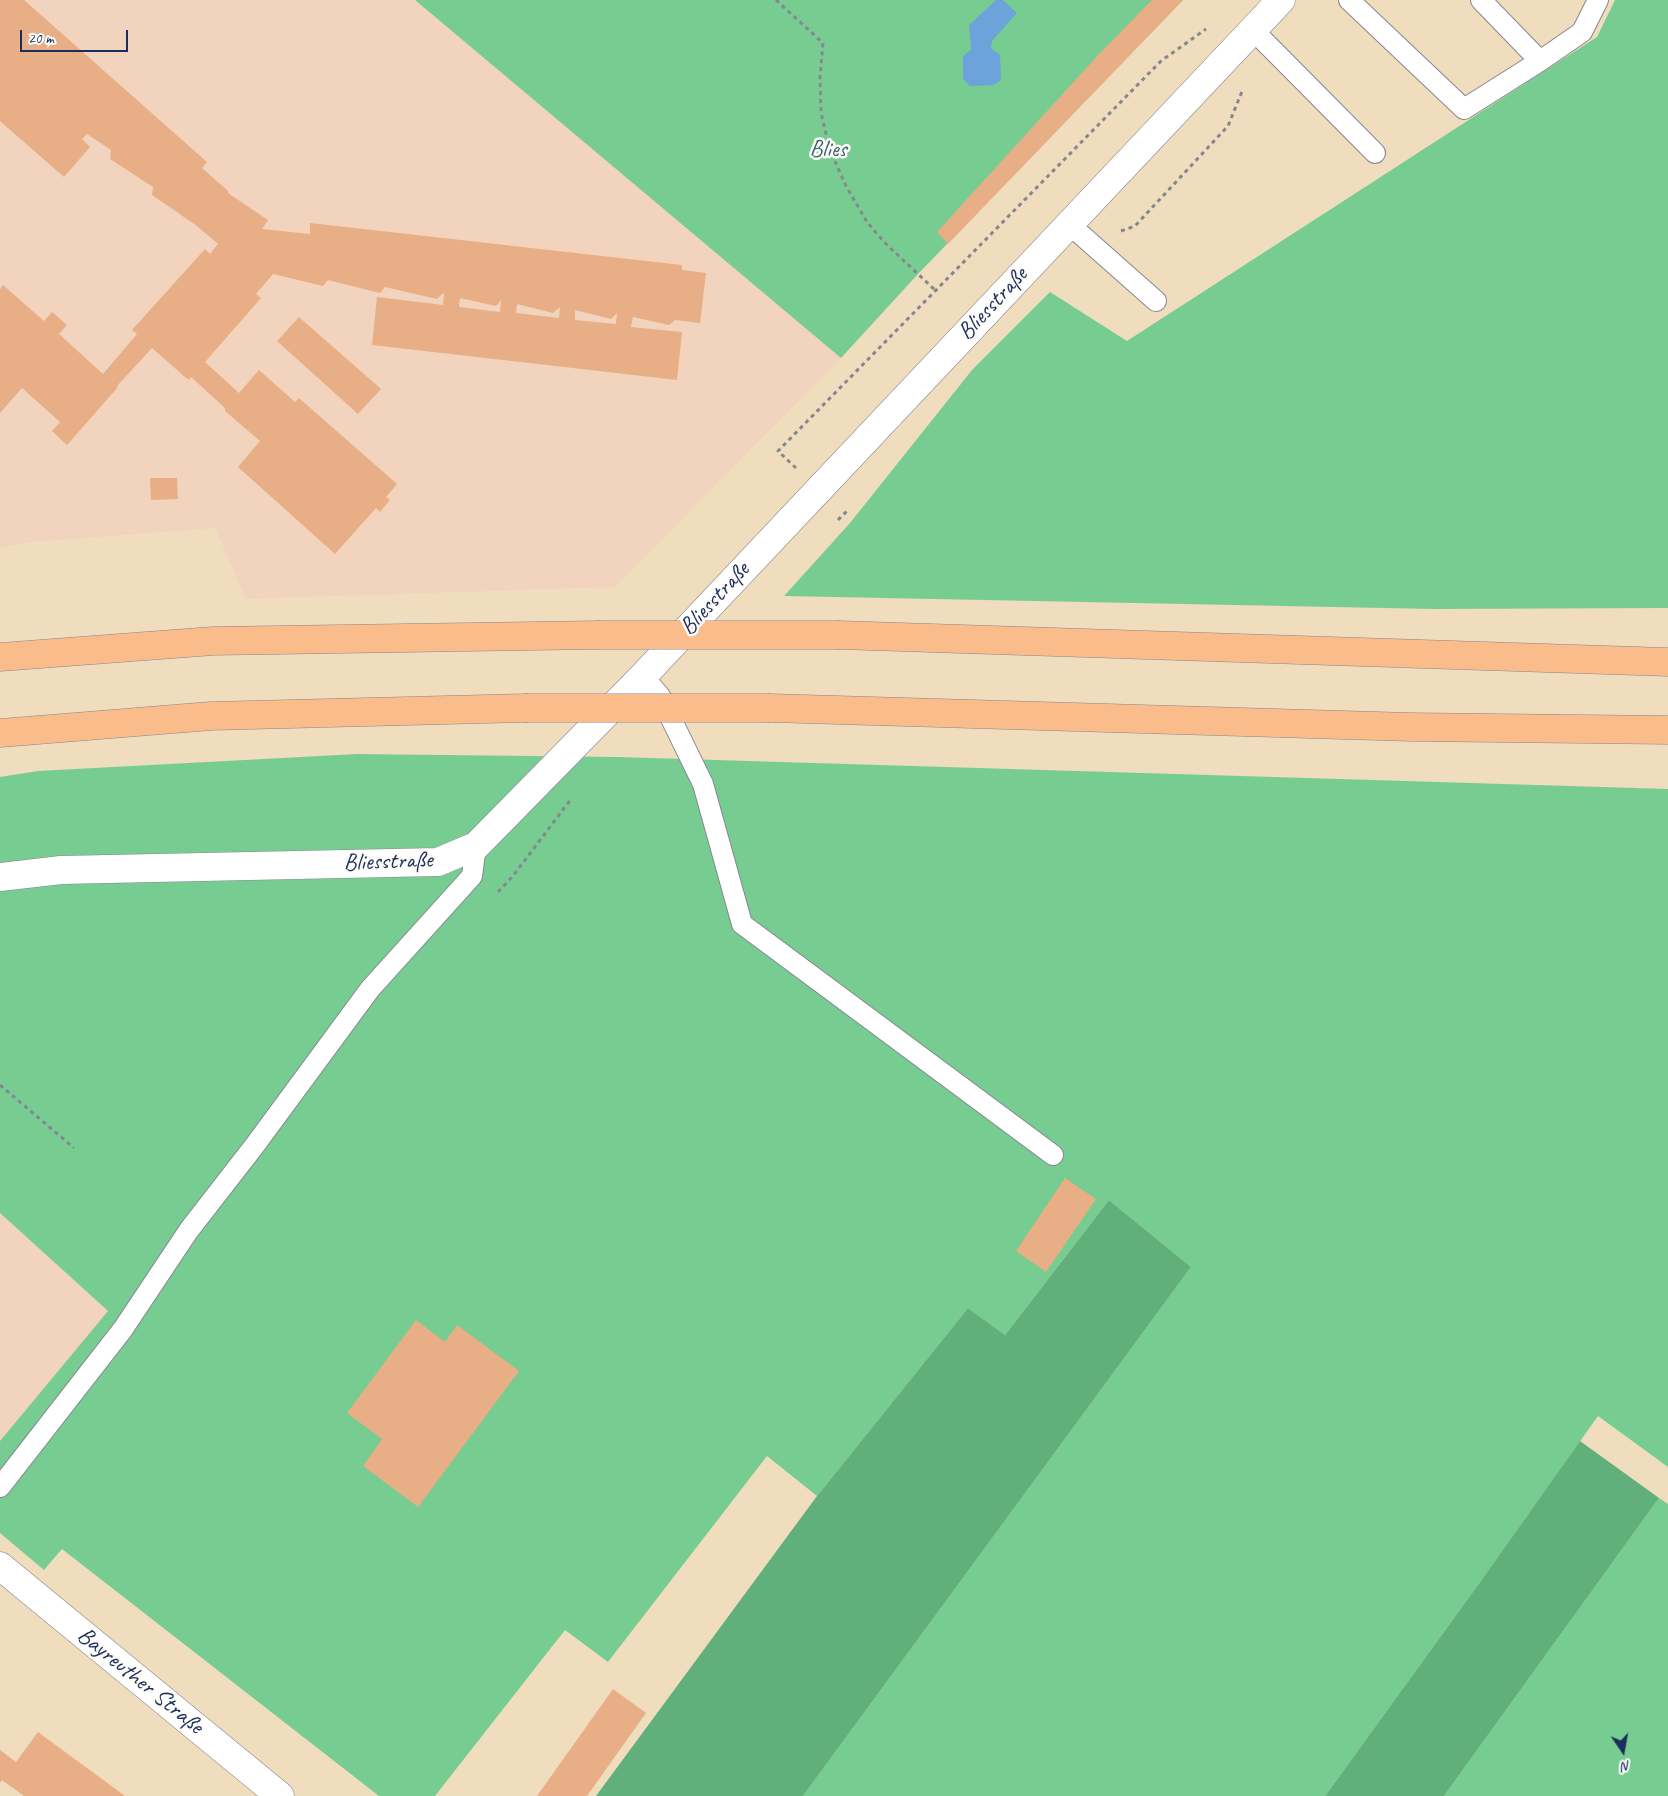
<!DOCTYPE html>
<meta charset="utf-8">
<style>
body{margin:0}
#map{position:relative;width:1668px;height:1796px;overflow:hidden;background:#f0ddbd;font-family:Caveat,sans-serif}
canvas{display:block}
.north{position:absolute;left:1598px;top:1726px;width:50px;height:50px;-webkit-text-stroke:4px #fdfcf7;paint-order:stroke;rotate:168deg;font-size:14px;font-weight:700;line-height:20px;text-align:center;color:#1b2f5e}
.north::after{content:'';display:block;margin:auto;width:18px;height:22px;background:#1b2f5e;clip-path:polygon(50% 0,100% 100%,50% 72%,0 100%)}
.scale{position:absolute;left:20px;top:30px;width:108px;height:22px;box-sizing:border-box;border:2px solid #1b2f5e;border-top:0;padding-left:6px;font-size:15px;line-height:18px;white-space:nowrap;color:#1b2f5e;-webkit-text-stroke:4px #fdfcf7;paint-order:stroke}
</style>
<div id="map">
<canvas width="1668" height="1796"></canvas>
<div class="north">N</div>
<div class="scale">20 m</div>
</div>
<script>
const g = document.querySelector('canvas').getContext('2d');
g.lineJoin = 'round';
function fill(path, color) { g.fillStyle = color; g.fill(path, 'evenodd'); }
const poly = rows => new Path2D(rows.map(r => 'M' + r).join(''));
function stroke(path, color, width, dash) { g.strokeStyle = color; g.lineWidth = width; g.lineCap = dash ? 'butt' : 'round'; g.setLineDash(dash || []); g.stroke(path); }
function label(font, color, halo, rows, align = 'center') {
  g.font = font + ' Caveat,sans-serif'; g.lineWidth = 5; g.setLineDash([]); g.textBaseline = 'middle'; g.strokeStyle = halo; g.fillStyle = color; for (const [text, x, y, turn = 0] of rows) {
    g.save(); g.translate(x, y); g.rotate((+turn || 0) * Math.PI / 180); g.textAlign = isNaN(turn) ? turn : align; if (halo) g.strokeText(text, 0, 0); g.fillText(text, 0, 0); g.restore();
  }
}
fill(poly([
 [0,0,438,0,841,358,615,587,246,599,215,528,32,542,0,547],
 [0,1213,108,1311,0,1441]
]), '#f2d4be');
fill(poly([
 [415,0,1183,0,918,274,841,358],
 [1615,0,1668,0,1668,608,1434,609,784,596,850,523,972,370,1050,292,1127,341,1597,37],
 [357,754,617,757,1668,789,1668,1467,1598,1416,1483,1578,1325,1796,803,1796,1191,1267,1109,1200,1005,1335,968,1308,817,1496,767,1456,608,1662,565,1630,435,1796,379,1796,62,1549,44,1570,0,1533,0,1441,108,1311,0,1213,0,777,38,771],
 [1659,1498,1668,1504,1668,1796,1444,1796]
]), '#77cd91');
fill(poly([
 [1109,1200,1191,1267,803,1796,596,1796,817,1496,968,1308,1005,1335],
 [1580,1441,1659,1498,1444,1796,1325,1796,1483,1578]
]), '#61b07b');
fill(poly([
 [996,0,1003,0,1017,13,992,41,991,48,1000,55,1001,80,994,85,970,86,963,79,963,56,971,50,969,25]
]), '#6ca3da');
fill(poly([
 [0,0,24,0,207,162,202,168,228,191,228,193,268,220,262,229,310,234,310,223,682,265,682,270,706,273,700,323,675,320,669,325,633,317,631,327,682,332,677,380,372,345,377,297,443,305,444,294,443,293,437,299,385,287,380,293,328,280,323,286,273,274,256,294,261,298,205,362,239,393,259,370,295,402,299,398,397,484,386,497,390,500,380,512,376,508,335,554,238,467,260,441,225,411,225,408,191,377,189,380,185,377,152,348,117,386,118,387,67,445,52,431,60,422,22,388,0,413,0,289,3,285,44,321,52,312,67,325,59,334,103,374,137,334,132,330,205,249,210,254,218,244,197,226,152,195,153,187,110,159,111,150,87,134,82,139,90,147,64,177,0,121],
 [460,298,496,306,501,300,500,312,459,307],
 [517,304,553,313,560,307,559,318,516,313],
 [575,310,611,319,617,313,616,324,575,320],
 [1152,0,1183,0,948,244,937,232,1099,54],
 [299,317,381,389,358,414,277,341],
 [150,478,177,478,178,499,151,500],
 [1065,1178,1096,1199,1046,1272,1016,1251],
 [416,1320,445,1342,457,1325,519,1371,418,1507,363,1466,382,1439,347,1413],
 [613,1689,646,1713,587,1796,537,1796],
 [38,1732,106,1782,125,1796,24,1796,2,1780,0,1783,0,1750,16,1762]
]), '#e8ae85');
const service = poly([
 [1349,0,1464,109,1540,61,1582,32,1598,0],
 [1481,0,1540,61],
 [1253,30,1375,153],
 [1069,224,1156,301],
 [643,676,660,696,703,784,742,924,1053,1155],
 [0,1487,123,1329,189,1230,255,1145,370,989,472,876,476,846]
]);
const minor = poly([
 [0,877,61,870,438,862,476,846,643,676,1281,0],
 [0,1566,280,1796]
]);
const motorway = poly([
 [839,635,1668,662],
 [0,657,213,641,597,635],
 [770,708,1411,727,1668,730],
 [0,733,211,716,525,708]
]);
stroke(service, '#86868e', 22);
stroke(minor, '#86868e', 29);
stroke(motorway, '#86868e', 29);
stroke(poly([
 [776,0,823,43,820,78,821,113,830,150,846,186,867,222,884,242,936,291],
 [1121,231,1135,226,1228,126,1243,89],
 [796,468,778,451,1161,61,1206,29],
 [838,520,849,509],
 [498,892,513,876,571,799],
 [0,1085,74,1148]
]), '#86868e', 3, [4, 4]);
stroke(service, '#fff', 20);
stroke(minor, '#fff', 28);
stroke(motorway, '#fabc8b', 28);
const motorwayBridge = poly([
 [597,635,839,635],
 [525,708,770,708]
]);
stroke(motorwayBridge, '#86868e', 29, []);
stroke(motorwayBridge, '#fabc8b', 28);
label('24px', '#375e6d', '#fdfcf7', [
 ["Blies",828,150]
]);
label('24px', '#1b2f5e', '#fdfcf7', [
 ["Bliesstraße",993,304,-47],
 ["Bliesstraße",715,599,-47],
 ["Bliesstraße",388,862,-2],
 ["Bayreuther Straße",140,1681,39]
]);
</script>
